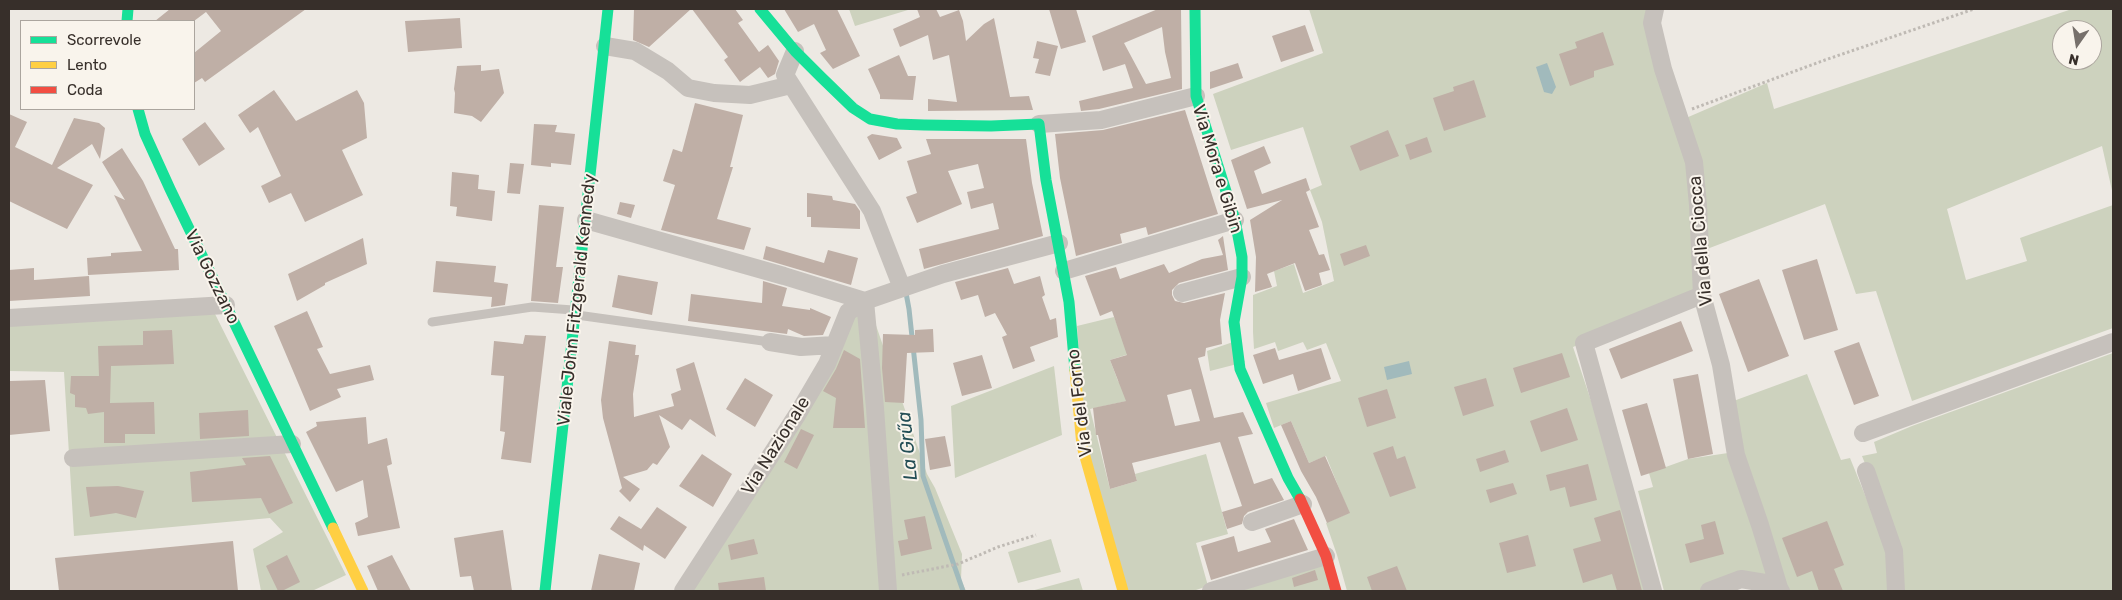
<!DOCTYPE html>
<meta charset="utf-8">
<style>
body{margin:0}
#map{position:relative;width:2122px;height:600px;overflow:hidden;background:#ede9e3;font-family:Rubik,sans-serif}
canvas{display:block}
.frame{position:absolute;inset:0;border:10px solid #372f2a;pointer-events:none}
.legend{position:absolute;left:20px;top:20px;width:175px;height:90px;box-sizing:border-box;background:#f9f4ec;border:1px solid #aba59e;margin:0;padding:6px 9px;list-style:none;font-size:15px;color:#372f2a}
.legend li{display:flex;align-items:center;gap:10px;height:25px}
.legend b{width:25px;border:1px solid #aba59e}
.north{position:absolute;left:2052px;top:20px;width:50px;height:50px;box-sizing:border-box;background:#f9f4ec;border:1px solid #aba59e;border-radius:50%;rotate:193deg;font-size:14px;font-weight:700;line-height:20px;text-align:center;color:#372f2a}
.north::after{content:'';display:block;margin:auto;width:18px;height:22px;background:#77706b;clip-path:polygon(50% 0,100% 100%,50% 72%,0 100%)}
</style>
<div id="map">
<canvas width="2122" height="600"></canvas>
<div class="frame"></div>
<ul class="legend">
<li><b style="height:6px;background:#16e098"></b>Scorrevole</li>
<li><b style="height:6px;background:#ffcf43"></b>Lento</li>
<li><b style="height:6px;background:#f24e42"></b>Coda</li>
</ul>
<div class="north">N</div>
</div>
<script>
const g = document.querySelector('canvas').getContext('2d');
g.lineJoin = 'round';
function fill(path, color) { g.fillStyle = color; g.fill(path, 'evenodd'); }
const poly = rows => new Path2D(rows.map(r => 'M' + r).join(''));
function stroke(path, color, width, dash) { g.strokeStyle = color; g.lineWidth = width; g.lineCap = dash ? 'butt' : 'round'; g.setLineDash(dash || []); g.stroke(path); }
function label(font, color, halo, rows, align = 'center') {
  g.font = font + ' Rubik,sans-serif'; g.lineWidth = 4; g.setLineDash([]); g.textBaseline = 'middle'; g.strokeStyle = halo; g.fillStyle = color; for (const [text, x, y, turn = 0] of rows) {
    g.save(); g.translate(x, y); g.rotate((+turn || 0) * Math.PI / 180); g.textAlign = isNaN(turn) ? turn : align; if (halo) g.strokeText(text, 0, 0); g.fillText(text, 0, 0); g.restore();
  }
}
fill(poly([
 [849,9,908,9,908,10,855,26],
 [1309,9,1653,9,1686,147,1699,294,1573,347,1655,591,1347,591,1337,555,1326,523,1349,513,1326,456,1309,463,1291,421,1274,428,1266,403,1341,381,1326,343,1307,350,1303,342,1278,351,1275,342,1254,349,1253,332,1253,295,1277,286,1274,271,1294,264,1303,293,1334,281,1322,222,1310,190,1322,185,1303,127,1231,150,1213,94,1323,53],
 [2072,9,2113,9,2113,195,2102,146,1947,209,1966,280,2027,261,2020,238,2113,205,2113,328,1912,401,1876,291,1856,294,1825,204,1707,249,1686,118,1767,83,1774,109],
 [2062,30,2092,30,2092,60,2062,60],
 [868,302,927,474,935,488,962,554,961,580,966,591,890,591],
 [863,305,887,591,688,591,843,330],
 [215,314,346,575,312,591,261,591,253,549,283,532,270,518,74,536,64,372,9,371,9,326],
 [1114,317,1129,354,1110,360,1118,381,1136,399,1090,409,1110,489,1137,481,1135,474,1206,454,1228,534,1196,543,1208,586,1193,591,1127,591,1086,446,1077,326],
 [1233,342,1245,362,1210,371,1207,351],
 [2113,353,2113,591,1901,591,1895,539,1862,456,1877,453,1874,442,1912,426],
 [1054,366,1062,435,955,478,951,406],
 [1807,374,1841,460,1850,458,1889,554,1890,591,1782,591,1728,403],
 [1728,453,1778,588,1766,582,1707,591,1664,591,1638,491,1653,487,1649,473,1688,459],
 [1051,539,1061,572,1018,583,1008,552],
 [1333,558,1337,591,1223,591],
 [1079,578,1083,591,1031,591]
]), '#cdd2be');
fill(poly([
 [1547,63,1556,87,1552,94,1544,92,1536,67],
 [1409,361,1412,374,1387,380,1384,367]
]), '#a1babc');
stroke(poly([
 [906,293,909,309,921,420,923,476,963,591]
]), '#a1babc', 5);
fill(poly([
 [170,9,306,9,205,82,202,78,194,83,194,53,221,31,206,12,194,21,155,21],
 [634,9,691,9,649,47,633,40],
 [692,9,735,9,743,20,738,23,759,52,768,45,779,61,775,74,768,78,760,67,740,82,724,60,728,57],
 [784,9,837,9,860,56,833,69,820,53,826,50,814,24,798,32],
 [917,9,936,9,940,17,959,10,963,21,966,41,984,24,994,18,1010,97,1029,96,1033,110,928,111,928,99,957,102,949,55,933,60,928,35,900,47,893,29,920,17],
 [1049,9,1076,9,1086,42,1061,49],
 [1158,9,1181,9,1182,89,1099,109,1081,111,1079,101,1133,88,1125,64,1103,71,1092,36],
 [1162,27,1165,52,1171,78,1146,84,1124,43],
 [460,18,462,48,408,52,405,21],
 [1305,25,1314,51,1281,62,1272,36],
 [1603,32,1614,65,1594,71,1594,77,1570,86,1559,54,1577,48,1575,42],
 [1037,41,1058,46,1050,76,1035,73,1039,59,1033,58],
 [899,55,908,76,916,76,913,100,880,99,880,95,868,69],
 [1238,63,1243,78,1210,89,1210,72],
 [481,65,481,71,499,69,504,93,481,122,472,116,454,113,455,93,454,89,457,66],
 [1474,80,1486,117,1444,131,1433,98,1454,91,1453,87],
 [274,90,296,121,357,90,364,103,367,138,342,150,363,195,305,222,291,193,269,203,261,186,281,176,258,127,250,133,238,115],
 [695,103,743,115,730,167,733,167,717,219,751,228,744,250,661,230,675,185,663,181,673,149,682,152],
 [1185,110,1218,214,1148,235,1146,227,1120,234,1122,243,1076,256,1060,178,1055,134,1103,130],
 [9,114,27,122,15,147,52,165,74,118,99,123,105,128,100,159,92,144,57,168,93,185,67,229,9,201],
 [205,122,225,149,199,166,182,139],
 [534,124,557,125,555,132,575,134,571,165,551,163,551,167,531,165],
 [1388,130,1399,156,1360,171,1350,146],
 [872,134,897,138,902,148,879,160,867,137],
 [1427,137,1432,152,1410,160,1405,145],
 [926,139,1026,139,1032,183,1043,236,924,269,919,249,999,229,993,203,971,209,967,192,984,188,978,164,948,171,962,204,917,223,906,197,917,193,907,161,931,154],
 [1264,146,1271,163,1254,171,1262,194,1306,178,1310,190,1306,192,1319,227,1309,230,1319,255,1324,254,1330,270,1319,273,1322,285,1305,291,1295,263,1267,274,1272,287,1255,292,1256,257,1250,220,1282,200,1247,209,1231,160],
 [122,148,143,181,175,249,178,249,179,270,88,275,87,258,111,256,111,253,142,251,114,195,125,200,102,162],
 [510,163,524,164,520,194,507,193],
 [452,172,479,175,478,189,495,191,492,221,456,216,457,207,450,206],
 [807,193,832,196,833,200,855,204,860,211,860,229,811,227,811,217,807,217],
 [620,202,635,205,631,218,617,214],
 [539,205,564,207,556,267,563,267,558,303,531,301],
 [1223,236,1228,270,1179,283,1172,290,1172,295,1175,301,1184,303,1225,293,1220,320,1222,344,1206,348,1205,356,1198,358,1214,418,1243,412,1253,434,1238,437,1254,484,1272,478,1284,500,1248,512,1244,516,1242,524,1227,529,1222,512,1242,506,1220,442,1132,463,1137,481,1110,489,1098,435,1096,435,1093,408,1126,401,1110,360,1127,355,1112,311,1100,316,1085,276,1116,267,1120,279,1164,264,1169,273,1202,259,1223,255,1218,240],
 [1191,389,1200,421,1175,426,1167,395],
 [363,238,367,264,325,283,325,285,297,301,288,274],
 [1366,245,1370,256,1344,266,1340,254],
 [766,246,824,263,828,250,858,258,851,285,763,259],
 [1817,259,1838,330,1804,340,1782,270],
 [436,261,496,266,494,282,508,284,505,305,491,307,492,297,433,292],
 [34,268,34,280,89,276,90,296,9,301,9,270],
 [1008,268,1014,284,1040,276,1045,295,1042,297,1050,320,1056,318,1058,337,1030,347,1035,361,1013,369,1002,337,1007,335,995,313,985,317,978,295,961,300,955,282],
 [618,275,658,282,652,315,612,307],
 [1759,279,1789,356,1748,372,1719,294],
 [763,281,787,288,782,306,810,310,810,308,831,317,823,335,804,336,788,329,787,334,688,321,691,294,762,303],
 [307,311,323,347,317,349,330,374,370,365,374,380,337,389,341,397,310,411,274,326],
 [1681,321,1693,351,1621,379,1609,349],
 [933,329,934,352,907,353,904,403,885,402,882,368,883,334,915,335,915,330],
 [172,330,174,364,111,366,110,403,154,402,155,434,125,434,125,443,104,443,104,412,88,414,86,408,75,407,75,395,70,393,71,376,99,376,98,346,143,345,143,331],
 [525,335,546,336,531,463,501,459,505,432,500,431,504,376,491,375,494,341,523,344],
 [609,341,636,345,635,355,639,355,633,394,634,417,674,406,671,394,681,390,676,369,694,362,716,437,690,419,682,430,659,415,670,447,657,465,653,463,647,470,623,477,640,489,630,502,619,491,622,488,603,418,601,400],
 [1859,342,1879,396,1854,405,1834,351],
 [1275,348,1279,360,1321,348,1331,379,1298,391,1293,374,1263,384,1253,355],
 [844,350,860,359,865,428,833,428,836,398,823,391,836,369],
 [1562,353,1570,377,1521,393,1513,368],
 [982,355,992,388,962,396,953,363],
 [1698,374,1713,454,1688,459,1673,379],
 [745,378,773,395,755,427,726,409],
 [1486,378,1494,406,1463,416,1454,387],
 [45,380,50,431,9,435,9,381],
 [1387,389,1396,418,1367,427,1358,398],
 [1647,403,1666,468,1641,476,1622,410],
 [1567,408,1578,440,1541,452,1530,421],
 [248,410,249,436,200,439,199,413],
 [366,417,368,444,387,438,392,464,387,466,400,528,358,536,355,523,368,517,363,480,336,492,306,432,317,426,316,422],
 [1291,421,1309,463,1325,456,1350,513,1327,523,1316,497,1301,471,1281,425],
 [801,429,814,435,797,469,784,462],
 [945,436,951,466,930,470,925,439],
 [1393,446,1397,459,1405,456,1416,488,1390,497,1373,453],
 [1505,450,1509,462,1480,472,1476,459],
 [702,454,732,474,713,507,679,486],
 [270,456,293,503,269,514,261,498,192,502,190,472,246,465,242,458],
 [1588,464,1597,500,1570,507,1565,487,1550,491,1546,475],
 [1513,483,1517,494,1490,503,1486,490],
 [118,486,144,491,136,518,116,513,90,517,86,487],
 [657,507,687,527,665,559,644,545,643,551,610,529,619,516,641,529],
 [1620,510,1642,591,1617,591,1612,574,1583,583,1573,549,1601,541,1594,518],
 [925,516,932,549,901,556,898,541,908,539,904,520],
 [1294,519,1308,550,1211,580,1201,546,1234,536,1238,552,1271,542,1265,529],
 [1715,521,1724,554,1690,563,1685,544,1704,539,1701,525],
 [1827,521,1844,565,1834,569,1843,591,1819,591,1812,571,1797,577,1782,538],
 [503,530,512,591,474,591,471,576,460,577,454,538],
 [1528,535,1536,566,1507,573,1499,543],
 [754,539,758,554,731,560,728,545],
 [233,541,238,591,59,591,55,558],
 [599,554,640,563,634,591,591,591],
 [287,555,300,582,282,591,278,591,266,566],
 [392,555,411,591,378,591,367,566],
 [1397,566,1407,591,1372,591,1367,577],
 [1315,570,1318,580,1294,587,1292,578],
 [764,577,766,591,719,591,718,583]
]), '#bfafa6');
stroke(poly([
 [1692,109,1825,60,1974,9],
 [902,575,958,564,998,547,1036,535]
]), '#bfbab4', 3, [2.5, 2.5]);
stroke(poly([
 [577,315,770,342],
 [432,322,532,307,573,310]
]), '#c6c1bc', 9);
stroke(poly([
 [1655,9,1652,23,1663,69,1694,162,1698,205,1702,295,1721,365,1736,455,1760,525,1780,591],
 [605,46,635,51,668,71,688,88,714,93,750,95,791,85],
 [795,51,785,75,872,211,902,288],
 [1039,124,1101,120,1196,96],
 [586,220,784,276,865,301,875,408,888,591],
 [1064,271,1235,220],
 [1182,293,1242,277],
 [9,318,226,305],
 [770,342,801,347,834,345],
 [1863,433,2113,342],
 [73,458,292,444],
 [1866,471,1894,551,1896,591],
 [1252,522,1303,504],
 [683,591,797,415,827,364,848,312,865,301,943,274,1059,243],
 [1211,591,1326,556],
 [1653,591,1584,343,1702,295],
 [1709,591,1741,579,1765,583,1781,591]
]), '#c6c1bc', 18);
stroke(poly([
 [760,9,795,51,821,77,853,108,870,119,897,124,924,125,991,126,1039,124,1046,180,1069,302,1075,370],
 [1195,9,1196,96,1235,220,1242,257,1242,277,1234,322,1240,369,1288,478,1300,499],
 [127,21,128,9],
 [138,109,145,134,170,189,333,528],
 [545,591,608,9]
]), '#16e098', 11);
stroke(poly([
 [1075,370,1082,446,1123,591],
 [333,528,363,591]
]), '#ffcf43', 11);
stroke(poly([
 [1300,499,1326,556,1336,591]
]), '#f24e42', 11);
label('18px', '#372f2a', '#f9f4ec', [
 ["Via Mora e Gibin",1217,169,73],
 ["Via della Ciocca",1701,241,-95],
 ["Via Gozzano",212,277,64],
 ["Viale John Fitzgerald Kennedy",577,300,-84],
 ["Via del Forno",1080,403,-97],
 ["Via Nazionale",776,446,-58]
]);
label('italic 19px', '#234e55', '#f9f4ec', [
 ["La Grűa",908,446,-96]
]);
</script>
